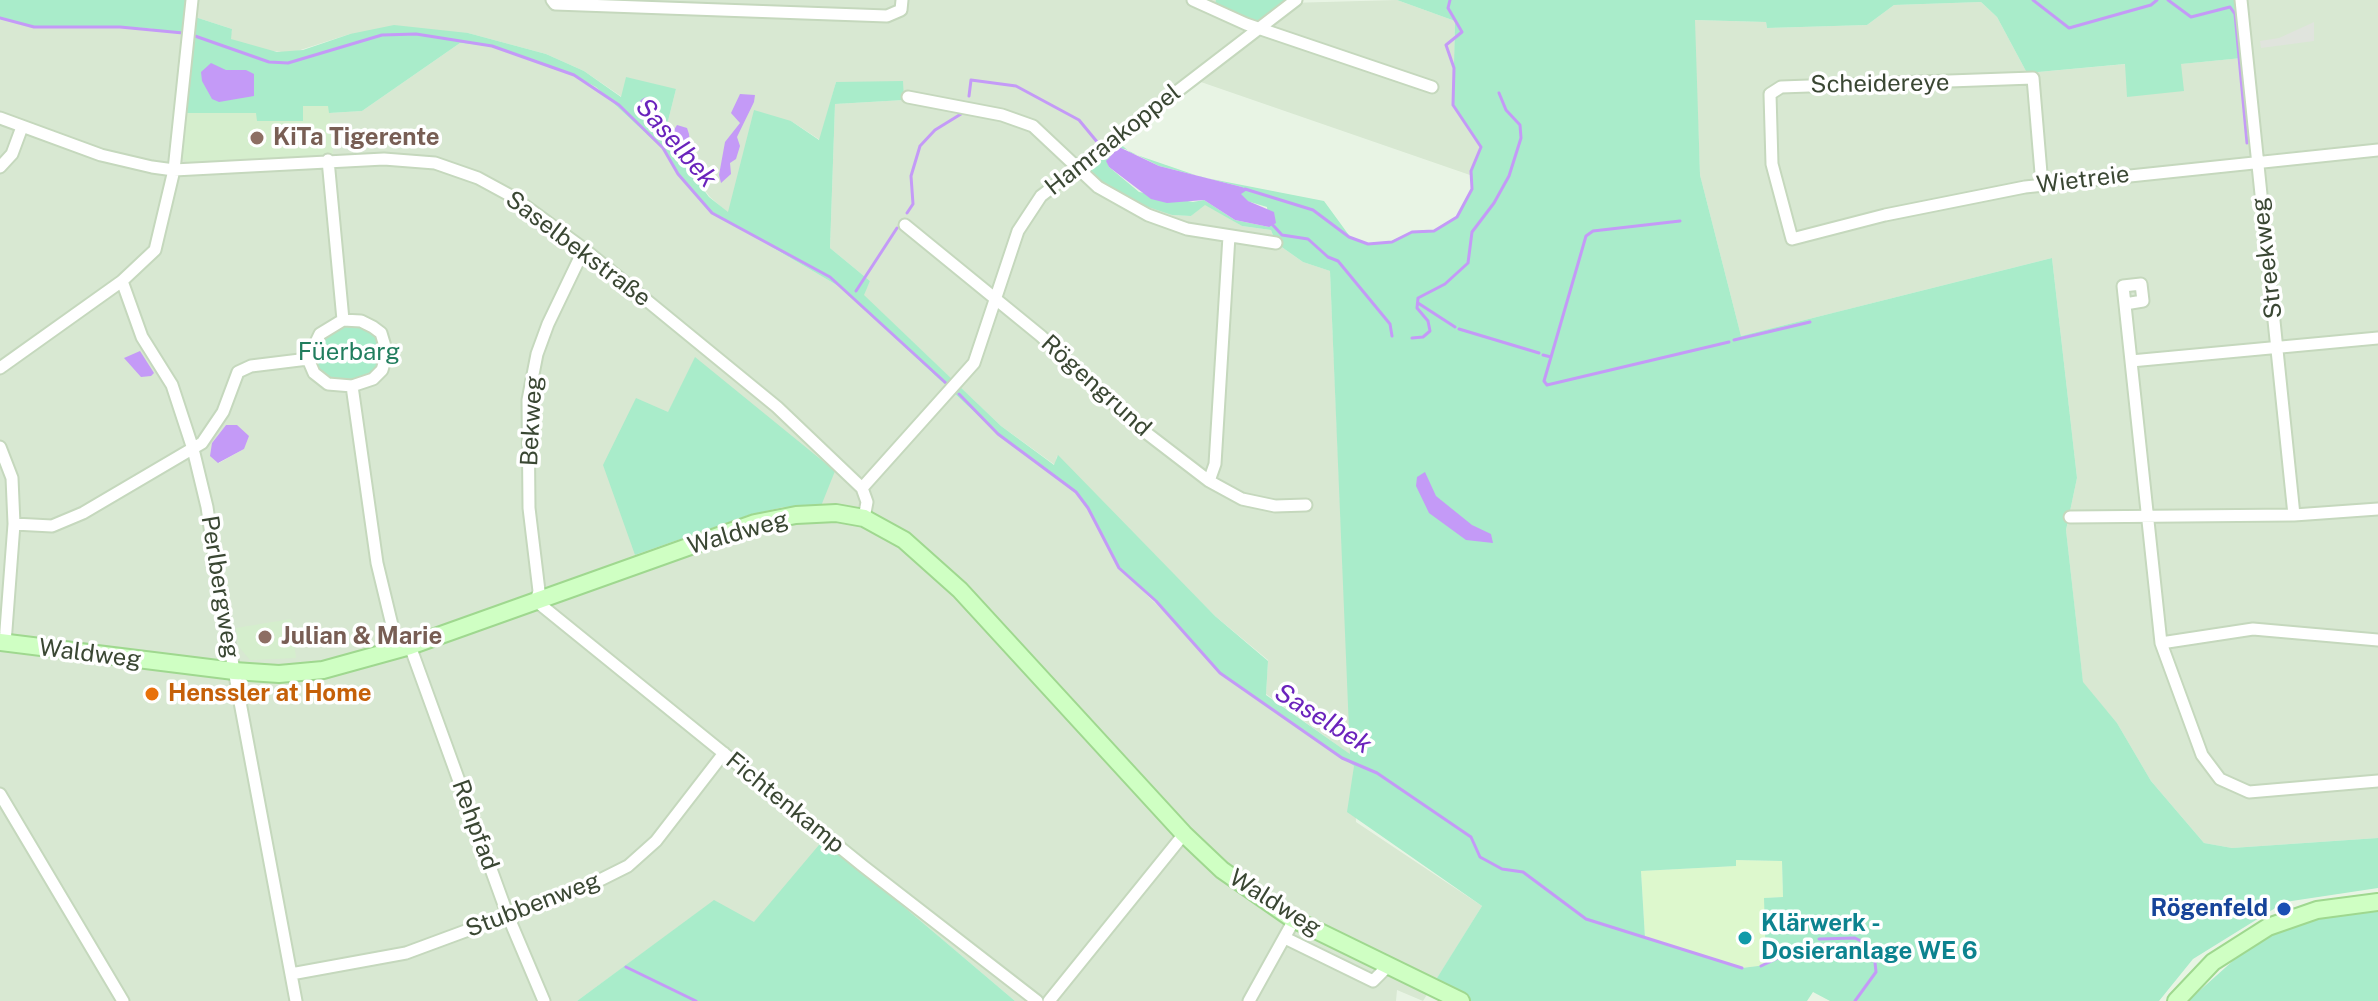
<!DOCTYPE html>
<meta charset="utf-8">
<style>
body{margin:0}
canvas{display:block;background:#e8f4e4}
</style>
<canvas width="2378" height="1001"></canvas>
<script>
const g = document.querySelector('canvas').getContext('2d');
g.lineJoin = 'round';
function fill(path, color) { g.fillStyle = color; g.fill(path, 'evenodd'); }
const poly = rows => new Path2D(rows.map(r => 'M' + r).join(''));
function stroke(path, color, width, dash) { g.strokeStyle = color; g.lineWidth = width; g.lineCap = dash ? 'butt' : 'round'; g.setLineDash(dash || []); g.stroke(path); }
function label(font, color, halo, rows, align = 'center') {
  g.font = font + ' "Public Sans",sans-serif'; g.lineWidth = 7; g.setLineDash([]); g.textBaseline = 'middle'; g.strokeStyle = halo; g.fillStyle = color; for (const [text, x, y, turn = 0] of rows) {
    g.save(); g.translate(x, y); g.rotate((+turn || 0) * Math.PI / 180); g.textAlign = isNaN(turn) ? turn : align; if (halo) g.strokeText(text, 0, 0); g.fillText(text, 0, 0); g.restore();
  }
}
fill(poly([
 [191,0,1216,0,1216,5,1397,0,1455,21,1453,101,1481,147,1470,175,1198,81,1091,166,1172,215,1191,216,1205,204,1242,226,1271,230,1276,243,1303,262,1330,271,1351,755,1266,694,1268,660,1215,616,1057,456,1055,465,1001,426,863,295,870,281,830,248,835,104,904,100,836,82,820,140,791,121,728,213,710,197,664,137,676,89,622,97,584,71,546,54,468,33,350,34,291,53,264,50,230,39,232,29,195,17],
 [2243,0,2378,0,2378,143,2259,155],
 [1981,2,1997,17,2027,73,2126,64,2128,97,2180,64,2242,58,2256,160,2378,148,2378,838,2232,848,2204,843,2151,781,2117,723,2083,683,2066,530,2077,478,2052,258,1741,336,1700,175,1694,20,1766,22,1767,28,1867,25,1894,5],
 [0,18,34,27,147,28,192,35,332,155,329,113,362,111,460,43,492,46,563,70,596,87,666,152,678,174,707,209,840,287,998,434,1072,488,1088,507,1119,568,1181,628,1212,666,1354,766,1356,822,1482,906,1423,1001,1397,990,1396,1001,1015,1001,825,840,754,923,714,901,577,1001,0,1001],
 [695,358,821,506,784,507,749,515,635,555,636,399,668,413],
 [226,425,244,449,219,463,212,443]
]), '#d8e8d2');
fill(poly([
 [1736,860,1782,861,1783,897,1765,898,1766,965,1742,968,1645,938,1641,871,1735,866]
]), '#ddf8cd');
fill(poly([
 [302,106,329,106,333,155,189,164,180,156,185,113,256,113,303,120],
 [291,619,296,658,250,660,239,647,236,628]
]), '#d5eecd');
fill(poly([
 [0,0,191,0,195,17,232,29,231,39,277,52,303,50,350,34,394,25,468,33,546,54,584,71,621,97,626,77,676,89,664,137,709,197,728,212,754,110,791,121,819,140,836,82,903,81,904,100,835,104,830,248,870,281,864,295,1001,426,1054,465,1058,455,1215,616,1268,661,1266,695,1350,754,1330,271,1303,262,1276,243,1271,230,1242,226,1205,205,1191,216,1172,215,1133,202,1091,174,1091,166,1097,158,1118,142,1131,153,1201,177,1324,201,1351,238,1368,244,1389,242,1412,232,1434,231,1457,217,1472,189,1471,171,1481,147,1453,105,1455,21,1397,0,2234,0,2242,58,2181,64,2184,91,2127,97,2125,64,2027,73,1997,17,1981,2,1894,5,1867,25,1767,28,1766,22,1695,20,1700,175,1741,336,2052,258,2077,478,2066,530,2083,682,2117,723,2151,781,2204,843,2232,848,2378,838,2378,888,2285,902,2193,959,2159,1001,1830,1001,1813,992,1807,1001,1462,1001,1432,986,1482,906,1347,812,1354,766,1216,670,1156,601,1119,568,1088,507,1072,488,998,434,840,287,707,209,678,174,666,152,596,87,563,70,492,46,460,43,362,111,329,113,328,106,303,106,303,121,257,121,256,113,185,113,192,35,147,28,27,26,0,18],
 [1115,148,1125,149,1159,166,1242,187,1240,194,1247,201,1267,207,1269,227,1235,220,1204,200,1193,202,1139,192,1109,167,1107,161],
 [1736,860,1782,861,1783,897,1764,898,1766,965,1742,968,1645,938,1641,871,1736,866],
 [1216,0,1287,0,1257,21,1215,4],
 [344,325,361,325,377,336,383,357,371,376,351,383,331,380,318,370,314,361,322,339],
 [695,357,835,471,821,506,784,507,749,515,635,555,603,465,636,398,668,412],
 [824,839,1015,1001,577,1001,714,900,754,922],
 [2378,910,2378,1001,2188,1001,2254,942,2317,916]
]), '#a9ecca');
fill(poly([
 [2314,22,2314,41,2261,48,2260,41,2279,38]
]), '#e0e4dd');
fill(poly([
 [211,63,226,70,246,70,254,74,254,96,219,102,212,99,202,81,201,72],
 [740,94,755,95,754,102,737,137,740,146,736,159,730,163,731,174,721,183,719,175,725,142,740,123,731,113],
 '638 107a10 10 0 1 1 20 0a10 10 0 1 1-20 0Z',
 [677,125,687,128,689,134,690,144,684,149,672,133],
 [1119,147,1159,166,1242,187,1247,190,1241,194,1248,201,1274,212,1276,223,1269,227,1235,220,1204,200,1167,203,1151,199,1109,167,1106,161],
 [140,351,154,373,151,376,141,377,124,358],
 [226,425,237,425,249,436,244,449,218,463,210,456,212,443],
 [1425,472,1436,496,1472,525,1491,534,1493,543,1466,540,1429,513,1416,486,1417,477]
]), '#c49af7');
stroke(poly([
 [2033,0,2069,28,2151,5,2157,0],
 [2168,0,2191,17,2230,7,2235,14,2247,143],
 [0,18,34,27,120,27,183,33],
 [195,36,269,62,288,63,382,35,416,34,492,46,574,75,619,105,663,148,678,174,712,213,830,277,948,385],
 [969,96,971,80,1016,86,1079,120,1098,143],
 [1245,189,1313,210,1349,237,1368,244,1392,242,1412,232,1434,231,1457,217,1472,189,1471,171,1481,147,1453,105,1454,68,1446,45,1462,32,1448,8,1450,0],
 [907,213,913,204,911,176,920,146,935,130,961,114],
 [1271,223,1282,235,1308,239,1328,257,1338,261,1390,324,1392,336],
 [856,291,897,228],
 [1418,303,1455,327],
 [1459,329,1539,353],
 [1412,338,1423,337,1430,331,1428,321,1417,308,1418,298,1445,284,1468,263,1472,232,1494,203,1509,176,1521,138,1520,125,1506,110,1499,93],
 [1734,340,1810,322],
 [1543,355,1551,357,1586,236,1593,231,1680,221],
 [1551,357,1544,381,1547,385,1729,342],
 [959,394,998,434,1076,492,1088,508,1119,568,1156,601,1220,673,1342,758,1377,773,1471,837,1480,857,1502,869,1523,872,1586,919,1742,968],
 [1819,939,1855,938,1867,944,1874,953,1876,972,1855,1001],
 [1761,966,1810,943],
 [626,967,696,1001]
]), '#c49af7', 3);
const street = poly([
 [552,0,555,4,887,16,901,10,902,0],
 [1193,0,1246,24,1432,87],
 [2241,0,2294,515],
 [908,97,1002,115,1033,126,1098,187,1148,215,1187,229,1276,243],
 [0,118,101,155,152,167,174,170,384,159,435,163,478,178,513,197,584,249,777,407,862,488,867,502,864,518],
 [328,160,343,320],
 [0,167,12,154,22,127],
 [2042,185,2033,78,1781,87,1770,94,1772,164,1792,239,1885,215,2025,187,2378,150],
 [905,225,1041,336,1140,428,1209,481,1242,499,1275,506,1306,505],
 [584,249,548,324,537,354,528,400,529,508,539,591,536,601,863,866,1037,1001],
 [122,281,142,337,172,385,193,449,207,507,219,590,296,1001],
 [2125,304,2143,301,2141,284,2123,286,2161,643,2202,755,2220,779,2249,792,2378,781],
 [343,320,361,321,373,327,381,333,387,353,382,370,373,379,352,386,328,384,314,373,308,359,320,334,343,320],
 [2131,361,2378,338],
 [0,368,122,281,155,250,174,170,192,0],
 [352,386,377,563,398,650],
 [0,447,12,478,14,524,5,643],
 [1209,481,1215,464,1229,236],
 [862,488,974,363,1018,231,1041,196,1296,0],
 [2070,517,2294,515,2378,509],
 [14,524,52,526,83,513,202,443,223,412,238,372,251,366,308,359],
 [2161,643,2253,629,2378,640],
 [410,646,508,916,544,1001],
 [0,794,123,1001],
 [1285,938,1373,981,1388,966],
 [291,974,406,953,590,885,628,866,656,841,724,753],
 [1049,1001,1184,834],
 [1249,1001,1294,920]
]);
const secondary = poly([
 [0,642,234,671,279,674,323,670,410,646,755,523,796,515,836,513,864,518,904,540,960,590,1184,834,1222,870,1291,918,1461,1001],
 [2176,1001,2213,962,2268,927,2317,910,2378,902]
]);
stroke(street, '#c5d8bd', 15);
stroke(secondary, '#9fd88f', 20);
stroke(street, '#fff', 11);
stroke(secondary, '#cfffc3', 16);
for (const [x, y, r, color] of [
 [257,138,8,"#8d6e63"],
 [265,637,8,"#8d6e63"],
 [152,694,8,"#e8710a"],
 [2284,909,8,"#1a4fb4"],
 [1745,938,8,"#0f9aa8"]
]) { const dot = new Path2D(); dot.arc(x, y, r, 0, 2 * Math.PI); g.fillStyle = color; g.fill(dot); stroke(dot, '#fff', 3); }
label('24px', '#3a4733', '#fff', [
 ["Scheidereye",1880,84,-1],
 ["Hamraakoppel",1113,140,-38],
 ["Wietreie",2083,180,-7],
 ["Saselbekstraße",578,249,37],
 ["Streekweg",2267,258,-97],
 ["Rögengrund",1096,386,42],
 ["Bekweg",532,421,-87],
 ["Waldweg",738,533,-16],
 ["Perlbergweg",220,587,81],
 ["Waldweg",90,654,7],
 ["Fichtenkamp",785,803,39],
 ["Rehpfad",475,825,70],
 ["Waldweg",1275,903,32],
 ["Stubbenweg",533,905,-21]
]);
label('bold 24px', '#785e54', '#fff', [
 ["KiTa Tigerente",273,138],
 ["Julian & Marie",281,637]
], 'left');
label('24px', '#217e5e', '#fff', [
 ["Füerbarg",349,353]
]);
label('bold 24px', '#c56008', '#fff', [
 ["Henssler at Home",168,694]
], 'left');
label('bold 24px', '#164399', '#fff', [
 ["Rögenfeld",2268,909]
], 'right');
label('bold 24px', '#0d838f', '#fff', [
 ["Klärwerk -",1761,924],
 ["Dosieranlage WE 6",1761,952]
], 'left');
label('italic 26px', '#6a23bc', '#fff', [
 ["Saselbek",676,143,49],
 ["Saselbek",1323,719,32]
]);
</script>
